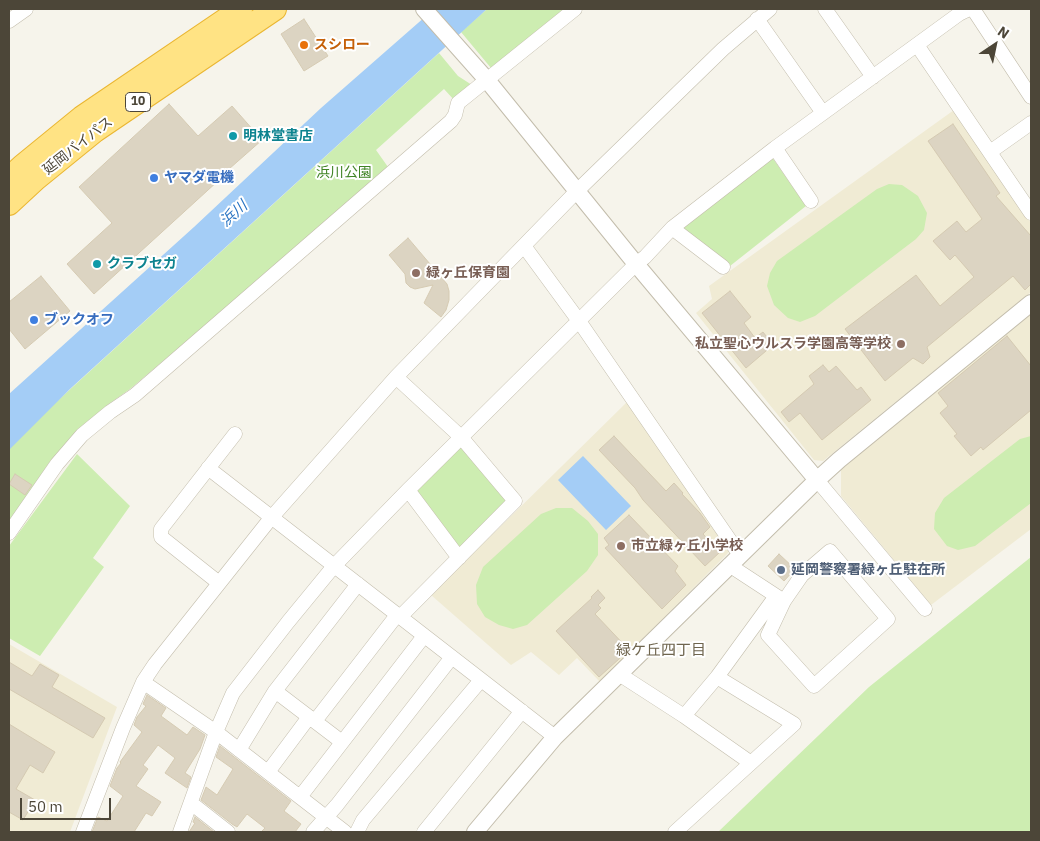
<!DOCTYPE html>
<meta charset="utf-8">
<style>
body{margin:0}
#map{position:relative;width:1040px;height:841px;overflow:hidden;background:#f6f4eb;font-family:"IBM Plex Sans",sans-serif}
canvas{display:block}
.frame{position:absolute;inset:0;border:10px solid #4c4638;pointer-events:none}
.north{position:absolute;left:970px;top:20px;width:50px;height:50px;-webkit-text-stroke:4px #fff;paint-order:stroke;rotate:34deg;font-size:14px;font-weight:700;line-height:20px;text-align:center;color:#4c4638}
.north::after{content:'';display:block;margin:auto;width:18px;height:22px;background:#4c4638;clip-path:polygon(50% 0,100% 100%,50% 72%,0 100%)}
.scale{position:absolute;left:20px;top:798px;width:91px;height:22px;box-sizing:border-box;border:2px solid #4c4638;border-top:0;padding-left:6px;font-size:15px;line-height:18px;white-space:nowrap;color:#4c4638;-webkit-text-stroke:4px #fff;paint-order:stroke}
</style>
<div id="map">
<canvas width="1040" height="841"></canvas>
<div class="frame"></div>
<div class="north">N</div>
<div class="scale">50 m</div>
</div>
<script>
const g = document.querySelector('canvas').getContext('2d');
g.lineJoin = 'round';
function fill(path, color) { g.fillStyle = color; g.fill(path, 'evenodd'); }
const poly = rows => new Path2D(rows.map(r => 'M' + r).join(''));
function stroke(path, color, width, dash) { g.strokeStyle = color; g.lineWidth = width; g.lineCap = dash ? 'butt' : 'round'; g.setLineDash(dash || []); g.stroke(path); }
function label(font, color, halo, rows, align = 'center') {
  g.font = font + ' "IBM Plex Sans","Noto Sans JP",sans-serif'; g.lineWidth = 4; g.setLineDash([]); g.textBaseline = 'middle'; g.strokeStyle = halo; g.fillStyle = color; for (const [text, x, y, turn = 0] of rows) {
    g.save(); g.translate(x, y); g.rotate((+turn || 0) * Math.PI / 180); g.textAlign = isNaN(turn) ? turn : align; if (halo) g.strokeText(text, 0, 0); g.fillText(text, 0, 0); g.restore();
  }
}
fill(poly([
 [954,110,1031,223,1031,292,823,461,814,460,696,313,712,299,709,286],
 [1031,312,1031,529,931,605,841,496,841,469],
 [627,402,731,550,600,682,577,658,559,675,531,652,511,665,431,595],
 [9,644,117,707,70,832,9,832]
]), '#f0ebd4');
fill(poly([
 [487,9,564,9,491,68,461,32],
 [439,53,458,76,472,85,455,101,444,89,376,150,388,167,208,323,130,389,106,406,79,430,51,460,9,522,9,445],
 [772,157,806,206,730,266,682,229],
 [889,184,902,185,918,196,927,213,924,230,916,239,815,316,800,322,788,318,774,305,767,286,770,273,777,261,877,189],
 [1031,436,1031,503,975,546,958,550,947,546,934,529,935,513,944,498,1020,439],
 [460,444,508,500,457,551,413,491],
 [77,454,130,506,93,558,104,567,40,656,9,638,9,546],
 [556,508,572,508,588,521,598,534,598,555,587,571,527,625,513,629,499,625,485,617,477,604,476,585,483,567,541,514],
 [1031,557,1031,832,718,832,869,687]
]), '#cdedb1');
fill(poly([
 [434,9,487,9,70,389,9,450,9,394,194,227,321,108],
 [583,456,631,506,606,530,558,480]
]), '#a4cdf6');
const building = poly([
 [304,19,328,56,304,71,281,34,304,19],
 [169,104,198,136,232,106,262,140,229,169,230,170,94,294,67,264,112,223,79,187,169,104],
 [953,124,1000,193,996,196,1031,236,1031,284,1025,290,1013,276,927,347,930,357,923,364,913,358,885,381,845,329,916,275,940,306,974,277,955,255,950,260,933,241,957,221,966,232,982,219,928,141,953,124],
 [408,238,447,284,449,291,449,300,446,310,441,317,424,303,433,285,415,289,410,287,406,283,405,274,389,255,408,238],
 [41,276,70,311,25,349,9,329,9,302,41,276],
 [730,291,751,317,744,323,755,338,763,332,773,345,746,368,702,313,730,291],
 [1007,336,1031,366,1031,410,983,450,981,447,971,456,954,436,957,434,940,413,948,406,938,393,1007,336],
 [823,365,829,372,836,366,857,390,861,387,871,400,822,440,800,413,789,422,781,412,814,384,809,376,823,365],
 [614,436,666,491,674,483,683,493,682,494,700,513,710,527,703,534,720,552,705,566,643,500,635,488,599,450,614,436],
 [15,474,32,485,25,495,9,484,15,474],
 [629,515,678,566,675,571,686,585,662,609,605,548,609,545,604,538,629,515],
 [779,554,795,569,784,581,768,566,779,554],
 [598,590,605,598,598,605,601,608,595,614,629,650,599,677,556,631,592,598,591,597,598,590],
 [9,662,32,676,40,664,59,675,52,687,105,718,93,738,9,689,9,662],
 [147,695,166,708,161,716,187,735,193,727,205,735,200,749,185,773,191,777,187,788,165,773,175,758,158,745,143,765,148,769,136,786,161,802,152,816,146,813,134,832,92,832,98,817,107,821,123,796,110,786,117,768,121,763,120,762,142,732,134,725,137,717,146,706,143,704,147,695],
 [9,724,55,752,43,773,30,765,16,789,35,800,23,820,9,812,9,724],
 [220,746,291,801,284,811,301,824,295,832,261,832,265,828,247,814,237,827,232,824,201,800,206,787,217,795,233,769,216,757,220,746],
 [195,817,214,832,189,832,195,823,193,822,195,817]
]);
fill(building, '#dcd4c2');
stroke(building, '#d5cab2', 1);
const minor = poly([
 [825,9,873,77],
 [973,9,1031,97],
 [757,19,823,113],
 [9,21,26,9],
 [917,45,1031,213],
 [775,148,811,201],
 [990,152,1031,123],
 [672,228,723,267],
 [524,246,579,321,740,555],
 [396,377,461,437,515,501,400,617],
 [208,468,555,737],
 [817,480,925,609],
 [408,490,459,558],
 [9,533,57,464,82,435,110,412,135,395,451,121,455,115,458,103,575,9],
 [729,565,784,601,802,575,830,551,888,619,814,686,768,635,784,601],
 [219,583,161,537,161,529,235,434],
 [619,674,684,716,751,763,675,832],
 [717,677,794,724,751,763],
 [143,682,216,732,345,832],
 [275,691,342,742],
 [684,716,717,677,776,596],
 [315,721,397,615],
 [239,750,275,691,358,584],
 [268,772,309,717],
 [300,797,424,636],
 [191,803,228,832],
 [83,832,123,728,143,682,155,664,271,518,396,377,577,191,723,49,770,9],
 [180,832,216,732,233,693,288,622,334,566,408,490,636,264,645,257,672,228,775,148,959,14,969,9],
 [313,832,337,805,452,657],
 [357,832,363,820,481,680],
 [424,832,522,711]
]);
const tertiary = poly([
 [424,9,487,80,636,264,817,480],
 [475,832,555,737,817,480,839,460,1031,303]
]);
const trunk = poly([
 [9,178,22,166,82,117,241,9],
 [9,204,36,179,95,131,275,9]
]);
stroke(minor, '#c3bdac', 15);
stroke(tertiary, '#c3bdac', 18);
stroke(trunk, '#eab632', 24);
stroke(minor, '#fff', 14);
stroke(tertiary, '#fff', 16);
stroke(trunk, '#ffe384', 22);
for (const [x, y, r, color] of [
 [304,45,5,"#e8710a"],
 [233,136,5,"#0f9aa8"],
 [154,178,5,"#3f7fe0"],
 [97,264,5,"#0f9aa8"],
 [416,273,5,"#8d6e63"],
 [34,320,5,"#3f7fe0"],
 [901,344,5,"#8d6e63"],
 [621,546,5,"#8d6e63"],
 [781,570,5,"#5c6f8a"]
]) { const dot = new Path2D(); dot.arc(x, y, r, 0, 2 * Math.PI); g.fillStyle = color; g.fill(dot); stroke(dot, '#fff', 2); }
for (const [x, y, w] of [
 [138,102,25]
]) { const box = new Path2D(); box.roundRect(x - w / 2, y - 9.5, w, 19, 4); g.fillStyle = '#fff'; g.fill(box); stroke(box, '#4c4638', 1); }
label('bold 12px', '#4c4638', null, [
 ["10",138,102]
]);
label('bold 14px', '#c56008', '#fff', [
 ["スシロー",314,45]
], 'left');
label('bold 14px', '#0d838f', '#fff', [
 ["明林堂書店",243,136],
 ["クラブセガ",107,264]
], 'left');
label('14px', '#4c4638', '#fff', [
 ["延岡バイパス",78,146,-38]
]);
label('14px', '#408425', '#fff', [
 ["浜川公園",344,173]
]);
label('bold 14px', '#366cbe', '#fff', [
 ["ヤマダ電機",164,178],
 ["ブックオフ",44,320]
], 'left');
label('bold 14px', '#785e54', '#fff', [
 ["緑ヶ丘保育園",426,273],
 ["私立聖心ウルスラ学園高等学校",891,344,"right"],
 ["市立緑ヶ丘小学校",631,546]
], 'left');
label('bold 14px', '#4e5e75', '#fff', [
 ["延岡警察署緑ヶ丘駐在所",791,570]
], 'left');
label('italic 15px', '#2773c2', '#fff', [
 ["浜川",234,214,-42]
]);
label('15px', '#6f654e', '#fff', [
 ["緑ケ丘四丁目",661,651]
]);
</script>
